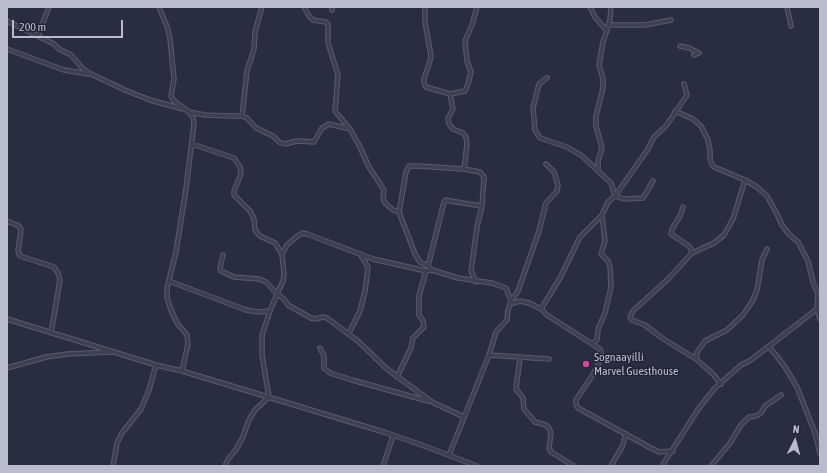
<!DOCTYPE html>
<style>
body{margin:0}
#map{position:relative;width:827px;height:473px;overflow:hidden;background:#282d40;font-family:"Asap Condensed",sans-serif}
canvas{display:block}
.frame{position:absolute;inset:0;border:8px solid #b9bcca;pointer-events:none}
.north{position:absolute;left:775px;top:421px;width:40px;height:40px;-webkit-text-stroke:3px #212536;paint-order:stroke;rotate:6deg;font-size:11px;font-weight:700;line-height:16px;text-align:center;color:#b9bcca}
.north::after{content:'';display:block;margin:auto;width:14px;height:18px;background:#b9bcca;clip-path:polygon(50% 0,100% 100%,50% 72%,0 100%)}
.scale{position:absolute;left:12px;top:20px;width:111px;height:18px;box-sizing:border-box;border:2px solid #b9bcca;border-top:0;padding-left:5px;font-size:12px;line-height:14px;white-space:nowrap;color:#b9bcca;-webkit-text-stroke:3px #212536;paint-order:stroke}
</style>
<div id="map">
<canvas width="827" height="473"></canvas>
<div class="frame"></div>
<div class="north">N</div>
<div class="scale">200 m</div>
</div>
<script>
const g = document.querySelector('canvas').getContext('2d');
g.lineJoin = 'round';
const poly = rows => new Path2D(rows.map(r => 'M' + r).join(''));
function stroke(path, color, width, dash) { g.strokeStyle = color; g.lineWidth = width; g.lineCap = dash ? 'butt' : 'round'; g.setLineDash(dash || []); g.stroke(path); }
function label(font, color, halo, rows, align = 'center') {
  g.font = font + ' "Asap Condensed",sans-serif'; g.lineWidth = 3; g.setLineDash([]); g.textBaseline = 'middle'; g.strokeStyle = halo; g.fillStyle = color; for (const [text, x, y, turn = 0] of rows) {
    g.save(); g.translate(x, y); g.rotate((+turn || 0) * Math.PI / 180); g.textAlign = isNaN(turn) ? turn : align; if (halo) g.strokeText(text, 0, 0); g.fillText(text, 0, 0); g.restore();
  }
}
const street = poly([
 [159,7,168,29,170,39,174,79,171,96,174,101,189,112,193,118,194,124,186,189,176,252,167,288,167,298,171,310,177,323,187,335,188,344,182,371],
 [304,7,309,16,313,20,326,22,328,24,328,43,338,75,335,111,350,129,359,145,369,167,384,190,383,198,385,203,393,210,399,212,415,254,420,262,428,266,432,270],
 [425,7,425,22,431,56,430,61,424,79,424,83,426,87,450,94,453,109,448,118,449,124,453,129,463,133,466,137,467,144,464,169],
 [590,7,595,17,607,31],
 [787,7,791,26],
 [332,10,332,7],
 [7,21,54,44,59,49,71,55,83,69,91,74,125,90,150,100,183,109],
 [609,25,645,25,671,20],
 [38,35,49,7],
 [680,46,689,48,699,53,694,55],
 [7,49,64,70,88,74],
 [547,78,539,84,533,108,535,130,540,138,567,147,582,156,611,183,615,196,624,199,643,198,653,181],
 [450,94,465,91,468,84,471,72,467,61,465,41,472,25,477,7],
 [675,111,693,119,701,126,708,140,710,150,710,158,712,165,714,167,745,180,757,187,767,196,777,214,782,225,789,234,798,242,808,261,813,282,818,294,817,309,820,319],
 [189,112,205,115,232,116,242,116,247,118,256,128,273,136,279,142,285,144,297,141,314,142,322,128,329,124,350,129],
 [242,116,247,71,254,49,255,32,262,7],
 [192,144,234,158,240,167,241,174,234,191,234,195,250,211,254,219,255,230,260,236,275,243,282,254,284,274,283,281,277,294,284,299,288,305,311,318,315,319,323,317,327,318,358,341,387,369,432,402,464,417],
 [598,171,598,161,602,148,596,126,596,116,603,88,603,79,599,65,603,42,610,20,611,7],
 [683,207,680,216,672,229,671,234,690,247,692,253],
 [399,212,406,172,409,166,418,166,464,169,480,172,484,177,482,206,477,227,471,271,476,282],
 [7,221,19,226,21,230,18,251,20,256,54,267,58,273,60,280,51,333],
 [282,254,287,245,295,238,302,233,307,234,373,259,426,271,432,270,458,278,492,283,506,288,511,301],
 [428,266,444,202,446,200,450,201,482,206],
 [169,281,246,310,258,312,270,311,277,294,266,282,259,279,234,277,221,271,220,268,223,255],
 [510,304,520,301,529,303,541,309,547,315,600,349,602,355,601,359,592,376,576,400,576,404,578,408,649,447,659,452,673,451],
 [541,309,560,278,580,237,602,215,608,202,615,196,627,179,648,149,654,137,666,126,687,95,684,84],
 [7,319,156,365,182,371,387,433,419,444,477,466],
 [349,333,360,311,365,291,368,267,360,254],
 [593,343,597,340,598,329,605,313,611,287,610,266,608,261,601,254,605,241,602,215],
 [769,347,776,355,785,367,797,387,815,433,820,453],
 [320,348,324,356,324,368,330,373,352,380,428,401],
 [489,355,549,359],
 [520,358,516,389,523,398,524,409,535,422,546,425,549,428,551,433,549,448,551,452,574,466],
 [696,359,697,352,705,341,727,330,743,315,753,300,757,290,762,260,767,249],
 [7,368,46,357,68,354,111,352],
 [397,377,411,348,413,338,424,327,423,321,419,315,419,296,426,271],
 [721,384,713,374,696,359,662,338,645,325,632,320,630,317,633,311,668,279,692,253,714,243,724,235,733,219,745,180],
 [449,455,489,355,496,332,507,320,508,310,511,301,518,291,539,231,546,203,557,191,558,185,554,172,546,164],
 [113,466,117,443,122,433,141,409,149,390,156,365],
 [225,466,228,459,235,451,242,439,249,420,255,410,269,397,262,355,262,335,270,311],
 [383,466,393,436],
 [611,466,622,447,626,434],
 [662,466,699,408,715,388,741,365,751,360,817,309],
 [711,466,730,443,741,425,749,417,756,416,761,413,765,406,781,395]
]);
stroke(street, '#575b6a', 5.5);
stroke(street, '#3c4050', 3.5);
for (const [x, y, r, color] of [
 [586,364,4,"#d1479c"]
]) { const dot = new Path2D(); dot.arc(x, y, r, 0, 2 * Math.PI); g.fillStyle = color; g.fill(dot); stroke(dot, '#212536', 1.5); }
label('12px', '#b9bcca', '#212536', [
 ["Sognaayilli",594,357],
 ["Marvel Guesthouse",594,371]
], 'left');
</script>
